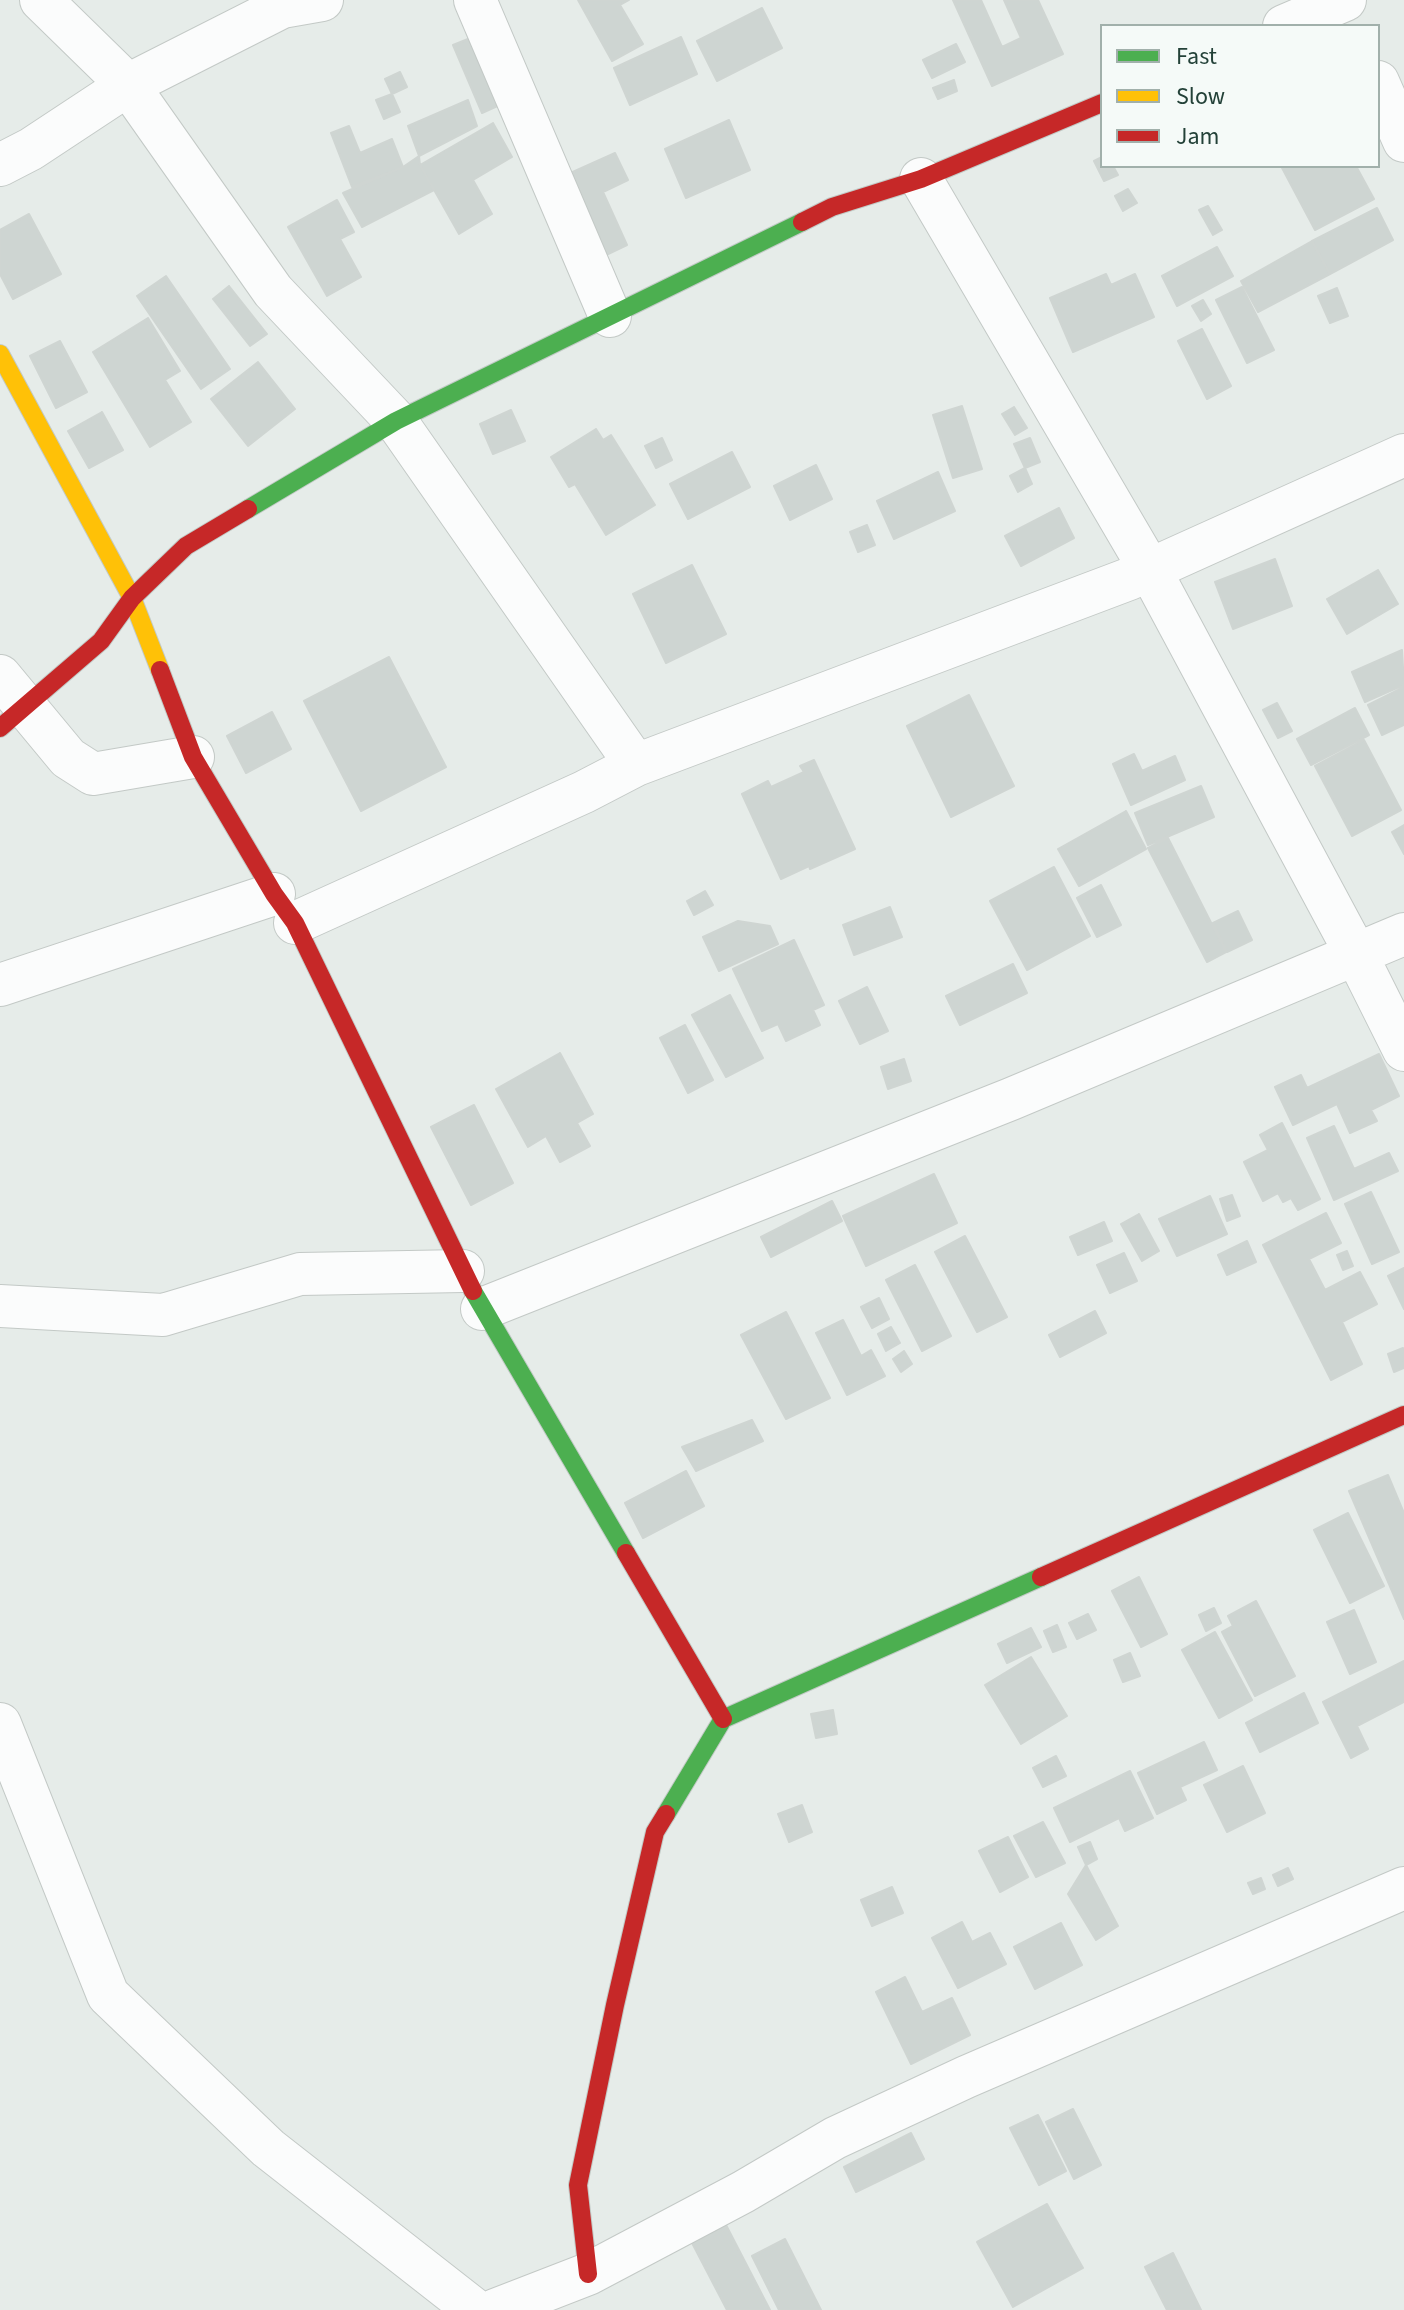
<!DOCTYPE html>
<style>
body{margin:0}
#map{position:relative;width:1404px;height:2310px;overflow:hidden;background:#e6ece9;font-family:"Source Sans 3",sans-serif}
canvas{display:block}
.legend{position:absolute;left:1100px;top:24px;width:280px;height:144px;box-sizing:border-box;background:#f5faf8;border:2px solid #a1b0ab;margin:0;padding:10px 14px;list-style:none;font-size:24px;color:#234138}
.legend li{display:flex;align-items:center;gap:16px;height:40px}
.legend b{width:40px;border:2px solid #a1b0ab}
</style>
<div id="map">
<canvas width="1404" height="2310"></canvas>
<ul class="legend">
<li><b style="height:10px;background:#4caf50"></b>Fast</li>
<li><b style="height:10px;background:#ffc107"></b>Slow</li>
<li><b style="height:10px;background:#c62828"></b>Jam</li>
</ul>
</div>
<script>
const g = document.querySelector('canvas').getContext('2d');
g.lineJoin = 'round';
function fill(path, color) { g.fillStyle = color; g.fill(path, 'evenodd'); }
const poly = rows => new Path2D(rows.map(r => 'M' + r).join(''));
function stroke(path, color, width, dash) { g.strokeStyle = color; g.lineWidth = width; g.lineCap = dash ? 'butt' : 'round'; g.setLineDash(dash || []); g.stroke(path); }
const building = poly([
 [578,0,629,0,620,5,643,44,612,61,578,0],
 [953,0,981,0,1002,47,1021,38,1004,0,1038,0,1063,54,992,86,953,0],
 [762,8,782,48,717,81,697,41,762,8],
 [473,37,502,104,482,113,453,45,473,37],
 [681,37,697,74,630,105,614,68,681,37],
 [956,44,965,62,932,78,923,60,956,44],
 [400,72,407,87,392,94,385,79,400,72],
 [954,80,957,91,938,99,933,88,954,80],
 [392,94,400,112,384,119,376,100,392,94],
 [468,100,477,126,419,156,408,126,468,100],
 [729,120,750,170,686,198,665,149,729,120],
 [493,123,512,157,473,180,492,214,459,234,420,165,493,123],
 [349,126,360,153,392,139,403,167,352,187,331,133,349,126],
 [615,153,628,180,603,192,627,245,604,256,566,175,615,153],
 [419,156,420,165,434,190,362,227,343,193,403,167,419,156],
 [1102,157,1102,166,1113,166,1118,175,1104,181,1094,161,1102,157],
 [1281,166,1356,166,1374,199,1315,230,1281,166],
 [1128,189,1137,203,1123,211,1115,196,1128,189],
 [337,200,354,232,340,239,361,277,327,296,288,227,337,200],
 [1208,206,1222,230,1213,235,1199,210,1208,206],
 [1377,208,1393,240,1330,274,1312,241,1377,208],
 [29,214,61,274,13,299,0,274,0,230,29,214],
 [1312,241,1330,274,1258,312,1241,281,1312,241],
 [1217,247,1233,276,1177,306,1162,276,1217,247],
 [1106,274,1111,285,1135,274,1154,317,1073,352,1050,298,1106,274],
 [166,276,230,369,201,389,137,296,166,276],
 [229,286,267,334,250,346,213,299,229,286],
 [1242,287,1274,350,1247,363,1216,300,1242,287],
 [1337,288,1348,316,1330,323,1318,296,1337,288],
 [1203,300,1211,314,1201,321,1192,306,1203,300],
 [148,318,180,371,165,380,191,422,150,447,93,352,148,318],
 [1202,329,1231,386,1207,399,1178,341,1202,329],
 [60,341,87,392,56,408,30,356,60,341],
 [258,362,295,409,248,446,211,399,258,362],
 [962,406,982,469,953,478,933,415,962,406],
 [1014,407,1027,428,1015,435,1002,414,1014,407],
 [511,410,525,441,493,454,480,424,511,410],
 [102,412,123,450,89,468,68,431,102,412],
 [596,429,603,440,611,435,655,505,606,535,575,484,569,487,551,457,596,429],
 [662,438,672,460,656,468,645,446,662,438],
 [1030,438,1040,462,1025,468,1014,444,1030,438],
 [732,452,750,487,688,519,670,484,732,452],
 [816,465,832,499,790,520,774,486,816,465],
 [1025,468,1032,484,1018,492,1010,476,1025,468],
 [938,472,955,511,894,539,877,501,938,472],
 [1059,508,1074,538,1021,566,1005,536,1059,508],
 [867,525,875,545,858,552,850,532,867,525],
 [1275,559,1292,606,1233,629,1215,582,1275,559],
 [692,565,726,634,666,663,633,594,692,565],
 [1378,570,1398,604,1347,634,1327,599,1378,570],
 [1402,650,1404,685,1365,702,1352,672,1402,650],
 [389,657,446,767,361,811,304,701,389,657],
 [1404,687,1404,725,1382,735,1368,705,1404,687],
 [969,695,1014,786,951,817,907,726,969,695],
 [1277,703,1292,731,1278,738,1263,710,1277,703],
 [1355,708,1369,735,1311,765,1297,739,1355,708],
 [272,712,291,749,246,773,227,736,272,712],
 [1364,740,1401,810,1352,836,1315,766,1364,740],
 [1134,754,1142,771,1175,756,1185,780,1131,805,1113,764,1134,754],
 [814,760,855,849,810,869,809,866,781,879,742,794,768,781,771,787,804,772,800,766,814,760],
 [1201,786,1214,817,1148,845,1135,813,1201,786],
 [1126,811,1146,849,1079,886,1058,849,1126,811],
 [1404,825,1404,854,1392,832,1404,825],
 [1168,838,1226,952,1207,962,1148,848,1168,838],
 [1054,867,1090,936,1027,970,990,901,1054,867],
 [1101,885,1121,925,1097,937,1077,898,1101,885],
 [705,891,713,905,694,915,687,901,705,891],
 [890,907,902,937,854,955,843,925,890,907],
 [1238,911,1252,940,1227,952,1213,923,1238,911],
 [738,921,770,926,778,944,719,971,703,937,738,921],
 [794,940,824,1005,813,1010,820,1025,786,1041,778,1024,762,1031,733,969,794,940],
 [1013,964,1027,993,960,1025,946,996,1013,964],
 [867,987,888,1031,860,1044,839,1001,867,987],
 [730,995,763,1058,726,1077,692,1015,730,995],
 [685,1025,713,1080,688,1093,660,1038,685,1025],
 [560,1053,593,1114,577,1123,590,1146,560,1162,546,1136,528,1147,496,1089,560,1053],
 [1379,1054,1399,1096,1371,1110,1377,1121,1350,1133,1337,1104,1293,1125,1275,1087,1301,1075,1307,1088,1379,1054],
 [904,1059,911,1081,888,1089,881,1067,904,1059],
 [474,1105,513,1183,471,1205,431,1127,474,1105],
 [1282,1123,1320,1199,1298,1210,1291,1198,1283,1202,1278,1193,1263,1201,1244,1162,1268,1150,1260,1135,1282,1123],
 [1334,1126,1354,1169,1389,1153,1398,1171,1334,1200,1307,1138,1334,1126],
 [934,1174,957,1223,866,1266,843,1216,934,1174],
 [1371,1192,1399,1252,1372,1264,1345,1204,1371,1192],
 [1232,1195,1240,1216,1227,1221,1220,1199,1232,1195],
 [1210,1196,1227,1234,1177,1256,1159,1219,1210,1196],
 [832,1201,842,1221,771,1257,761,1237,832,1201],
 [1326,1213,1341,1243,1309,1259,1325,1290,1360,1272,1377,1304,1342,1322,1362,1364,1331,1380,1263,1245,1326,1213],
 [1139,1214,1159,1251,1142,1261,1121,1224,1139,1214],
 [1104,1222,1112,1241,1078,1255,1070,1237,1104,1222],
 [965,1236,1007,1317,977,1332,935,1252,965,1236],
 [1247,1241,1256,1262,1227,1275,1218,1255,1247,1241],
 [1347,1251,1353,1266,1343,1270,1337,1255,1347,1251],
 [1124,1253,1137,1281,1110,1293,1097,1265,1124,1253],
 [915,1265,951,1336,922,1351,886,1280,915,1265],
 [1404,1268,1404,1309,1388,1276,1404,1268],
 [879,1298,889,1319,872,1328,861,1307,879,1298],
 [1095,1311,1106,1333,1060,1357,1049,1335,1095,1311],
 [786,1312,830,1398,786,1419,741,1335,786,1312],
 [843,1320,861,1356,871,1350,885,1376,847,1395,816,1333,843,1320],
 [891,1327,900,1343,886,1351,878,1334,891,1327],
 [1403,1348,1404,1368,1394,1372,1388,1354,1403,1348],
 [904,1351,912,1364,901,1372,893,1359,904,1351],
 [752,1420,763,1441,696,1471,682,1447,752,1420],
 [686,1471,704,1506,643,1538,625,1503,686,1471],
 [1388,1475,1404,1513,1404,1619,1349,1491,1388,1475],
 [1348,1513,1384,1586,1350,1603,1314,1530,1348,1513],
 [1139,1577,1167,1634,1141,1647,1112,1591,1139,1577],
 [1256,1601,1295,1676,1255,1696,1222,1632,1233,1626,1228,1616,1256,1601],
 [1214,1608,1221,1623,1206,1631,1199,1615,1214,1608],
 [1354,1610,1376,1662,1350,1674,1327,1622,1354,1610],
 [1088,1614,1096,1630,1077,1639,1069,1623,1088,1614],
 [1057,1625,1066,1647,1053,1652,1044,1631,1057,1625],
 [1031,1628,1041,1647,1007,1663,998,1644,1031,1628],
 [1215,1632,1252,1700,1219,1718,1182,1650,1215,1632],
 [1130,1653,1140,1676,1123,1682,1114,1660,1130,1653],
 [1031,1657,1067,1716,1021,1744,985,1685,1031,1657],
 [1404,1661,1404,1702,1357,1726,1368,1749,1351,1758,1323,1702,1404,1661],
 [1304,1693,1318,1723,1260,1752,1246,1723,1304,1693],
 [833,1710,837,1734,816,1738,811,1714,833,1710],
 [1204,1742,1217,1770,1180,1787,1186,1800,1157,1814,1138,1773,1204,1742],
 [1056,1756,1066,1776,1043,1787,1033,1768,1056,1756],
 [1243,1766,1265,1813,1227,1832,1204,1785,1243,1766],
 [1130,1771,1153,1818,1125,1831,1119,1818,1070,1842,1054,1808,1130,1771],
 [802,1805,812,1832,789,1842,778,1814,802,1805],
 [1043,1822,1065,1863,1036,1877,1014,1836,1043,1822],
 [1008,1837,1028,1877,1000,1892,979,1851,1008,1837],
 [1090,1842,1097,1859,1086,1865,1078,1847,1090,1842],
 [1086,1865,1118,1926,1096,1940,1068,1894,1086,1865],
 [1288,1868,1293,1879,1278,1886,1273,1875,1288,1868],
 [1261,1878,1265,1889,1253,1894,1248,1883,1261,1878],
 [892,1887,903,1913,872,1926,861,1900,892,1887],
 [962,1922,972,1942,990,1933,1006,1964,958,1988,932,1938,962,1922],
 [1061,1923,1082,1965,1035,1989,1014,1947,1061,1923],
 [905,1977,922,2012,952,1998,970,2035,911,2064,876,1992,905,1977],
 [1073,2109,1101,2165,1074,2179,1046,2122,1073,2109],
 [1038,2115,1066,2171,1039,2185,1010,2128,1038,2115],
 [911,2133,924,2159,856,2192,844,2167,911,2133],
 [1047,2204,1083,2268,1013,2307,977,2242,1047,2204],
 [725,2223,770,2310,727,2310,691,2241,725,2223],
 [785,2239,821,2310,779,2310,752,2256,785,2239],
 [1173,2253,1201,2310,1167,2310,1145,2267,1173,2253]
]);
fill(building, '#ced5d2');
stroke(building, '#cfd5d2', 2);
const street = poly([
 [41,0,128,85,273,291,396,421,636,765],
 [475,0,610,316],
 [1284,26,1345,0],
 [1378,82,1404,141],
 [0,165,31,149,128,85,282,7,322,0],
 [921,179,1150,570,1356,954,1404,1050],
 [0,676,68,758,93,774,193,757],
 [295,923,584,792,636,765,1129,579,1404,455],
 [0,985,274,894],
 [0,1306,163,1315,300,1274,463,1271],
 [482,1309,1011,1099,1404,934],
 [0,1724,108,1995,268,2148,475,2310],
 [495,2310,588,2274,743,2192,835,2138,966,2077,1404,1888]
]);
const fast = poly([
 [248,509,396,421,802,222],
 [473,1291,626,1553],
 [666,1814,723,1719,1041,1577]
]);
const slow = poly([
 [0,354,132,598,160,670]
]);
const jam = poly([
 [802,222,832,207,921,179,1102,103],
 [160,670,193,757,274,894,295,923,473,1291],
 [0,728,101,641,132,598,186,546,248,509],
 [626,1553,723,1719],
 [1041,1577,1404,1415],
 [588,2274,578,2185,615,2005,655,1832,666,1814]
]);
stroke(street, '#c3c9c6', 44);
stroke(fast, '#c2cac6', 20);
stroke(slow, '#c2cac6', 20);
stroke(jam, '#c2cac6', 20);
stroke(street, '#fbfcfc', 42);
stroke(fast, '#4caf50', 18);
stroke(slow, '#ffc107', 18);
stroke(jam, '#c62828', 18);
</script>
